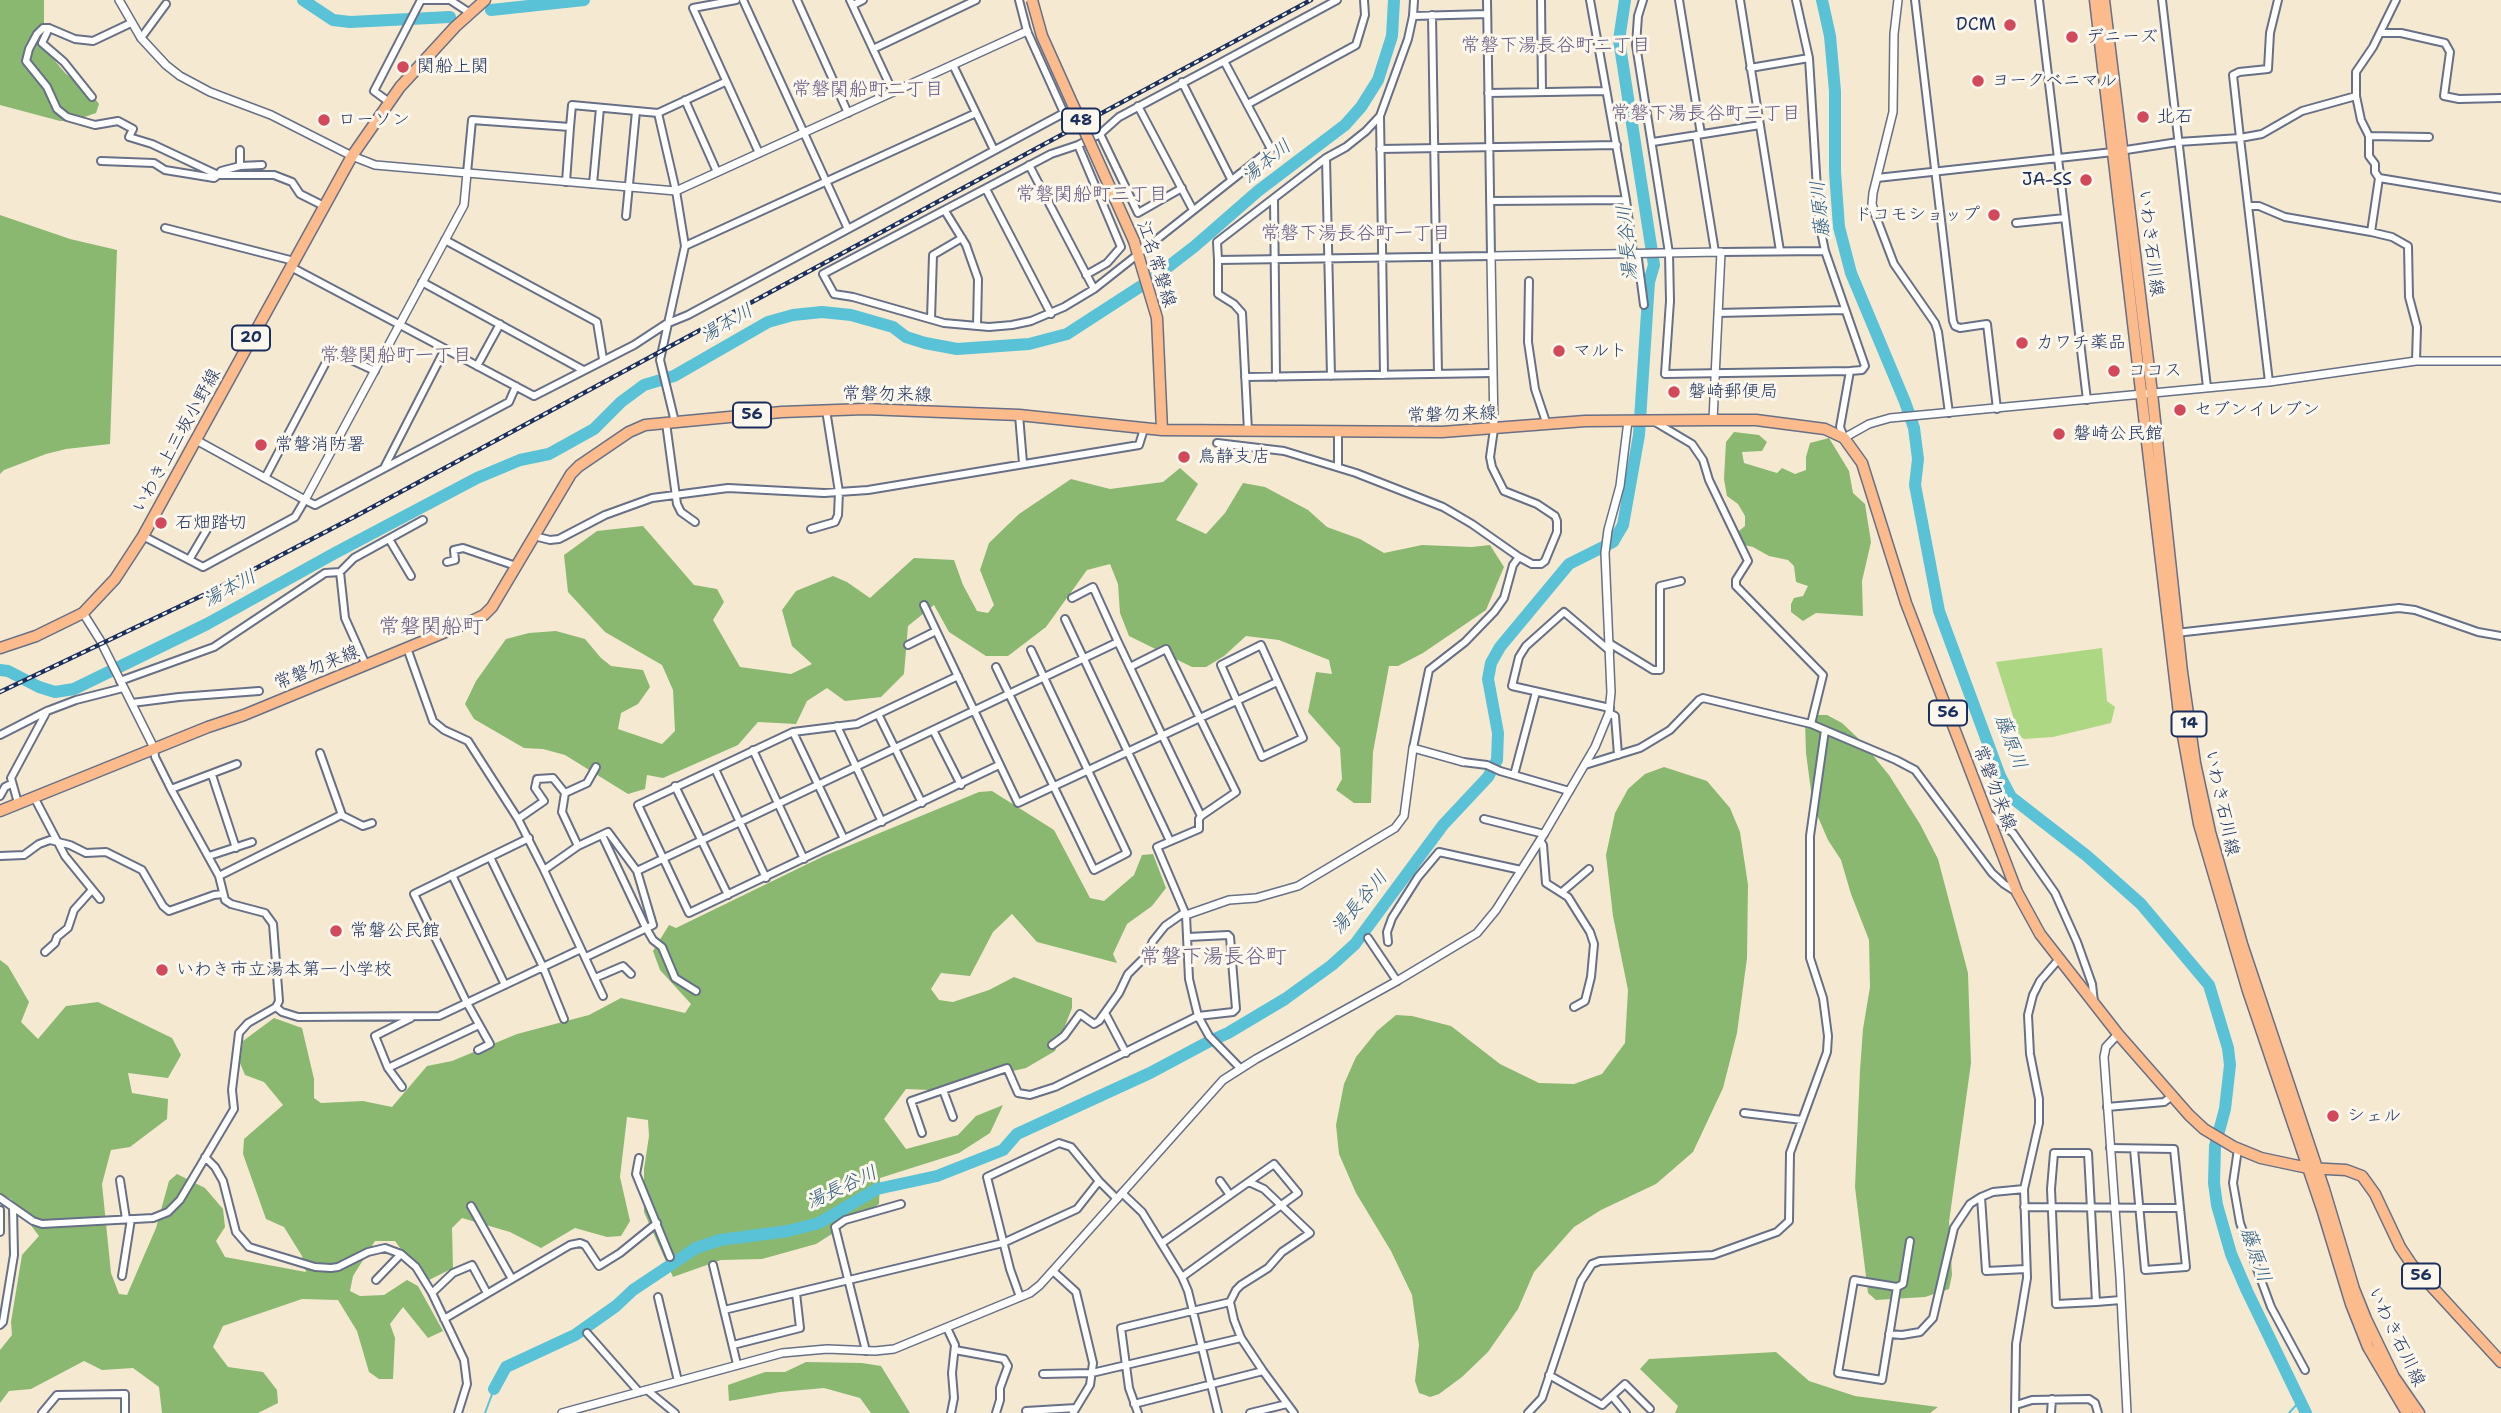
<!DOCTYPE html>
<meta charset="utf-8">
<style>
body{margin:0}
canvas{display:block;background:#f5e9d1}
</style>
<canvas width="2501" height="1413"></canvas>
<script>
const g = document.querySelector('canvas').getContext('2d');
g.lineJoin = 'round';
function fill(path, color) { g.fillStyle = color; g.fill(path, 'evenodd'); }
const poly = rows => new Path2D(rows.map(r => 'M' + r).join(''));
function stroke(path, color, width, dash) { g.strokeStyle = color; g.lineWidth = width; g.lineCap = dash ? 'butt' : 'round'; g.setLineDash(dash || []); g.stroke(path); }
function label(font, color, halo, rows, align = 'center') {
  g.font = font + ' "Shantell Sans","Klee One",sans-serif'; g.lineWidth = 6; g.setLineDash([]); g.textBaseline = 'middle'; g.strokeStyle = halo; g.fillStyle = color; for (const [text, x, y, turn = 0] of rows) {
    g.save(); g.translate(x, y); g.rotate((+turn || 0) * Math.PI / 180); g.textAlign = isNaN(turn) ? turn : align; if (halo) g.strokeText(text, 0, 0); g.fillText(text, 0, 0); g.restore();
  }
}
fill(poly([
 [2102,648,2107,701,2115,707,2111,723,2053,737,2024,739,2019,735,1996,662]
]), '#add783');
fill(poly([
 [0,0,44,0,44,36,50,55,66,74,86,87,99,104,96,113,73,121,60,121,0,105],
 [0,215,70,239,117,250,110,444,66,449,46,454,4,470,0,474],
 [1734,432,1759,435,1767,442,1762,451,1742,452,1744,463,1777,473,1782,468,1795,474,1806,470,1806,457,1810,443,1829,438,1849,471,1853,493,1865,504,1871,542,1862,581,1863,616,1816,613,1803,621,1791,612,1791,604,1794,598,1803,596,1808,586,1796,582,1794,566,1788,560,1769,556,1753,547,1740,544,1739,531,1745,526,1745,516,1738,504,1727,496,1724,479,1726,442],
 [1180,468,1198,484,1176,520,1206,534,1225,513,1243,483,1265,487,1308,510,1327,527,1360,539,1384,553,1422,545,1472,547,1490,545,1504,567,1486,610,1423,653,1398,666,1389,666,1373,752,1371,803,1354,803,1336,790,1342,779,1340,748,1308,712,1316,672,1332,674,1329,660,1279,640,1246,636,1224,656,1206,667,1192,667,1129,636,1120,613,1118,584,1110,564,1087,570,1046,627,1008,656,986,656,949,632,934,605,908,626,904,674,881,697,845,701,827,688,807,701,796,724,758,722,738,745,663,778,647,775,645,789,628,794,565,755,543,749,524,748,474,719,465,704,476,681,506,639,529,633,556,631,585,639,601,658,611,666,643,670,650,687,638,704,621,713,618,729,662,744,675,731,673,690,662,665,605,632,568,592,564,555,597,531,643,526,694,585,717,589,724,602,713,620,740,667,791,674,812,664,792,646,782,610,796,591,833,576,847,582,870,598,914,558,954,560,963,585,977,611,988,613,994,605,980,570,989,543,1019,514,1071,479,1110,489,1163,482],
 [1812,715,1827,715,1842,723,1861,741,1889,775,1920,824,1938,859,1968,973,1971,1063,1949,1222,1952,1275,1949,1289,1925,1297,1876,1300,1868,1293,1855,1187,1860,1070,1863,1029,1870,987,1869,940,1851,894,1841,860,1828,840,1818,817,1811,791,1806,753,1805,721],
 [1664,767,1707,781,1730,808,1740,832,1748,885,1747,958,1737,1033,1723,1088,1693,1152,1656,1184,1601,1210,1574,1227,1534,1272,1518,1309,1488,1352,1462,1377,1439,1394,1430,1397,1425,1395,1419,1393,1415,1381,1419,1345,1412,1295,1391,1251,1356,1193,1339,1154,1336,1125,1344,1084,1356,1057,1377,1031,1396,1015,1412,1016,1451,1026,1500,1064,1539,1083,1574,1084,1602,1074,1625,1043,1628,990,1613,916,1606,855,1615,813,1628,789,1645,774],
 [992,791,1054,830,1090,898,1104,901,1134,875,1142,855,1153,854,1166,888,1152,906,1127,924,1113,954,1117,963,1037,942,1012,914,993,932,970,976,941,973,931,989,939,1000,953,1002,989,990,1014,977,1072,998,1072,1008,1055,1051,1026,1068,929,1090,906,1089,884,1119,906,1149,958,1135,976,1116,1003,1105,990,1133,959,1153,880,1178,879,1204,816,1244,762,1259,721,1260,673,1277,644,1212,644,1169,649,1136,648,1120,627,1117,620,1177,630,1221,621,1236,607,1237,575,1228,541,1248,510,1232,462,1218,452,1228,453,1268,425,1282,395,1241,375,1241,353,1276,350,1291,360,1296,384,1295,407,1280,418,1286,443,1331,428,1338,403,1307,390,1324,395,1338,393,1379,379,1379,369,1372,357,1331,338,1300,302,1299,223,1326,213,1347,228,1367,263,1372,277,1390,278,1403,258,1413,162,1413,159,1387,133,1368,102,1370,84,1361,31,1389,9,1391,0,1403,0,1350,12,1335,11,1322,22,1255,39,1236,11,1199,0,1194,0,960,8,966,29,1002,21,1022,38,1039,66,1006,98,1002,172,1038,181,1055,168,1078,128,1073,132,1093,168,1099,167,1119,130,1147,111,1150,102,1184,111,1273,119,1294,127,1295,156,1228,169,1181,177,1174,205,1188,223,1209,225,1227,216,1241,225,1257,306,1272,302,1256,284,1227,266,1219,243,1154,244,1139,283,1105,264,1082,245,1075,240,1063,243,1041,274,1018,302,1028,314,1079,314,1098,321,1103,363,1101,392,1107,427,1066,452,1061,517,1034,589,1015,621,998,685,1013,691,1004,660,970,653,951,669,925,676,928,824,856,979,792],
 [1776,1352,1809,1381,1855,1396,1938,1407,1930,1413,1675,1413,1678,1406,1640,1369,1649,1359],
 [806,1362,862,1363,881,1366,910,1413,871,1413,860,1398,824,1388,780,1392,729,1401,728,1385,765,1372,785,1372]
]), '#8ab871');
stroke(poly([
 [485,1413,494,1389],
 [2289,1413,2299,1402]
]), '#5ac2d6', 2);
stroke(poly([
 [303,0,333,20,350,22,450,17],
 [1822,0,1830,36,1835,91,1835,172,1839,227,1851,273,1905,402,1914,428,1918,459,1915,485,1939,611,2000,776,2011,797,2087,856,2141,904,2209,985,2228,1048,2230,1065,2225,1109,2215,1146,2214,1183,2217,1205,2231,1254,2247,1291,2306,1413],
 [491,10,584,0],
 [0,670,8,671,39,687,55,692,74,689,207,624,335,553,477,478,520,460,549,454,594,429,621,402,644,385,674,376,768,322,793,315,822,312,851,315,893,327,906,337,925,343,957,349,1029,344,1067,334,1155,277,1195,246,1258,191,1345,125,1361,107,1378,80,1392,36,1394,0],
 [494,1389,506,1367,575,1335,616,1306,633,1290,696,1248,720,1240,788,1231,819,1223,877,1189,937,1176,1003,1150,1017,1134,1150,1073,1208,1042,1228,1033,1285,999,1332,965,1355,944,1443,825,1488,777,1497,760,1498,733,1488,679,1491,663,1500,647,1569,564,1613,542,1623,525,1639,435,1649,282,1654,265,1619,40,1625,0]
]), '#5ac2d6', 12);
const minor = poly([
 [421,0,450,0,470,13],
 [736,0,693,8,759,153],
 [743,0,848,229],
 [797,0,848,113],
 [850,0,893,92],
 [1414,0,1413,16,1408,39,1380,116,1366,131,1346,147,1326,158,1217,242,1218,260,1491,256,1487,0],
 [1541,0,1542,92],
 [1590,0,1626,200,1633,253,1638,259,1644,305],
 [1643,0,1638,16,1636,45,1669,253,1670,301,1665,374,1850,371,1862,370,1865,366,1825,251,1721,252],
 [1679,0,1701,134],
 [1740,0,1780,251],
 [1796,0,1809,58,1819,222,1825,251],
 [1915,0,1953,321,1955,326,1960,328,1987,324,1997,409],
 [2039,0,2087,400],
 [2162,0,2207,387],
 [2396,0,2373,47,2356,72,2356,96,2361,120,2369,136,2429,137],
 [853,5,863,0],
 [1432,15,1438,374],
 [1413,16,1487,14],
 [49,28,43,28,37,34,29,49,26,61,47,87,57,109,67,117,95,125,118,121,133,129,129,137,152,144,218,175,221,171,240,166,240,150],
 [2380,33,2401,33,2445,43,2450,52,2444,96,2459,99,2501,98],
 [141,38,166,4],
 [873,49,976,0],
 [953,65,994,150],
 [1750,68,1809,58],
 [1182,82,1231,179],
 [1488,93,1606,91],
 [92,97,64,62,42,43,49,28,75,39,93,41,131,23],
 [685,100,717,172],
 [389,102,374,91,421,0],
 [1248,104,1356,45,1365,15,1364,0],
 [1138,106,1193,210],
 [658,113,676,191,685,246,660,360,675,422],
 [1380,116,1384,375],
 [1100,134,1078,145,1051,154,823,274,834,294,853,297,944,323,989,327,1012,325,1031,321,1064,307,1094,289,1271,149,1224,61,1337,0],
 [1696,135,1715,252],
 [1653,142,1760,125],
 [1078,145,1121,247,1107,263,1086,275],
 [1380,149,1617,145],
 [1326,158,1331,376],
 [101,161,154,163,165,170,214,178,218,175,274,175,292,182,300,194,324,206],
 [1029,165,1094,289],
 [240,166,262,165],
 [467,173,472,120,570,127,572,105,658,113,725,82],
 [1877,178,2113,152,2178,142,2240,138,2233,75,2239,72,2268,69,2270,33,2278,0],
 [2379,178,2501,198],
 [566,182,570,127],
 [593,184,600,108],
 [1182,188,1138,213,1100,134,1119,117,1224,61],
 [986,189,1051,314],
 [1274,199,1276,377],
 [1490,201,1626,200],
 [2248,206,2259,206,2285,217,2371,232,2379,178,2375,172,2375,164,2369,156,2369,136],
 [945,211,966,245,978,279,977,326],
 [1875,214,1894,264,1935,323,1938,332,1949,413],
 [626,216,636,111],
 [2016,223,2065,218],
 [165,228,294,261],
 [2371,232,2392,237,2408,246,2409,297,2417,327,2416,361],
 [445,240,597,322,603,359],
 [685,246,976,113],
 [1218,260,1218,294,1234,304,1242,313,1248,431],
 [291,267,534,396,634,345,666,324,688,315,1064,113,1027,31,1019,0],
 [1529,281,1528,342,1535,389,1547,425],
 [422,282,583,370],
 [1718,313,1844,310],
 [931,319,933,255,962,238],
 [477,366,500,324],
 [1245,377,1493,373],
 [2269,382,2240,138,2262,134,2302,111,2356,96],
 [1019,415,1023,463],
 [1655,422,1692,444,1703,460,1709,480,1748,561,1736,580,1736,586,1823,675,1811,724],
 [666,423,677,504,681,512,695,522],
 [1338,433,1338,467],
 [1844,437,1840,427,1850,371],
 [1217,443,1284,451,1356,473,1443,507,1472,524,1519,557,1532,564,1541,564,1545,561,1557,532,1557,521,1555,516,1537,504,1504,491,1492,467,1490,457,1494,429],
 [385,466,445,349],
 [265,478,332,351,375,371],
 [811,529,835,522,838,515,839,492,826,410],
 [143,536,203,567,295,517,305,500,315,505,509,402,516,386],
 [534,536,550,540,559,539,605,515,652,498,728,488,824,493,868,490,1139,445,1144,429],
 [389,539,411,576],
 [189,560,209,526],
 [447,562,455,560,454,550,463,548,516,566],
 [340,572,345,618,366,665],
 [1072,598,1093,587,1118,642,1162,735,1201,816,1236,792,1166,649,1130,667],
 [924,605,1018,803,1277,682],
 [1065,619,1170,841],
 [2176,633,2399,608,2415,610,2478,632,2501,636],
 [1609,643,1653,670,1660,670,1660,586,1681,581],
 [908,645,936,631],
 [1261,645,1303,738,1262,757,1221,665,1261,645],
 [407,648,433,721,444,730,468,741,518,819,544,870],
 [1610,651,1564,612,1526,646,1519,657,1512,686,1610,708],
 [996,667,1094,870,1127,853,1031,650],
 [958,676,857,724,793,732,638,805,689,913,999,765],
 [120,681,214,647,325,573,340,572,354,558,423,520],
 [132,703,179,697,259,691],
 [1609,713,1615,716,1618,755],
 [878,714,922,803],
 [837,726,882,822],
 [933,730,961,785],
 [793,732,844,839],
 [0,735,47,711,76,700,123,688],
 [1413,748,1429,670,1465,642,1494,612,1504,598,1513,565,1519,557],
 [753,750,804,859],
 [320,753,342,815],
 [1463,762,1487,765,1500,771,1569,791],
 [1585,765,1640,748,1670,730,1699,700,1703,698,1811,724,1896,760,1915,770,1992,873,2004,884,2015,891],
 [715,769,766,878],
 [212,775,236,848],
 [1514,775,1536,692],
 [675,786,728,895],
 [171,789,237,764],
 [0,796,5,787,11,784],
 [34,797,65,856,100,899],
 [18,803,11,778,47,711],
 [1989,814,2013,833,2055,893,2077,942,2092,984,2094,1002],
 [1201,816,1199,819,1199,829,1157,847,1186,915,1189,979,1198,1016,1209,1036,1240,1068],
 [518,819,544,801,535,788,537,779,553,778,565,793],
 [1484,819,1544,834],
 [602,835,646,928,653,940,662,947,675,978,696,991],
 [1540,840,1543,845,1546,883,1568,897,1590,932,1594,944,1591,977,1585,1001,1574,1007],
 [578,846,562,812,565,793,587,783,596,767],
 [0,856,24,855,39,844,50,840,70,845,86,853,106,852,142,870,163,906,169,911,214,895,223,894],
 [209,856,252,842],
 [490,857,543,967,564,1019],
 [637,871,1118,642],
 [452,875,505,985],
 [219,876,341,815,363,826,372,823],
 [1562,892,1589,869],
 [1368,938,1397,981],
 [1388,942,1387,932,1392,918,1418,877,1439,852,1521,870],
 [45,952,55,943,57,937,68,928,74,910,91,891],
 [586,957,653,925,637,871,608,832,578,846,544,870,603,996],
 [595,978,623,966,631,974],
 [276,1007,282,1012,298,1017,439,1016,581,949],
 [1105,1013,1126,1053],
 [1052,1045,1064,1036,1080,1014,1094,1024,1099,1021,1119,993,1128,974,1147,955,1153,941,1165,926,1185,912],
 [478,1050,490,1044,467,1003,414,894,529,838],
 [388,1068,479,1025],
 [402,1087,388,1068,375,1036,411,1018],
 [943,1090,953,1117],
 [2107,1107,2164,1102,2172,1096],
 [1744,1113,1802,1120],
 [922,1133,911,1101,1007,1068,1018,1093,1030,1095,1055,1087,1198,1016,1233,1012,1236,1009,1230,937,1228,935,1188,937],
 [2110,1148,2174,1149,2186,1267,2145,1270,2134,1149],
 [2238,1149,2233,1183,2240,1223,2271,1307,2305,1370],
 [205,1157,215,1167,223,1181,236,1232,249,1247,315,1267,331,1268,338,1267,368,1252,385,1248,401,1254,416,1267,432,1293,464,1360,467,1384,458,1413],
 [639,1158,636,1174,670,1257],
 [120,1180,126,1219],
 [1220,1181,1230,1195],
 [1249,1182,1264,1189,1310,1233,1282,1252,1268,1268,1241,1285,1236,1290,1230,1302,1234,1320,1241,1338,1263,1371,1294,1413],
 [2024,1189,1993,1192,1981,1197,1986,1271,2026,1269],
 [1122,1193,1142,1212,1182,1277,1188,1291,1218,1413],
 [0,1198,33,1221,42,1224,153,1218,168,1212,180,1200,234,1109,232,1090,239,1033,248,1023,276,1007,279,1001,273,924,265,913,231,904,225,900,219,876,171,789,155,757,154,748],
 [471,1206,512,1279],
 [2024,1207,2179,1208],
 [0,1210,0,1232],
 [1162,1243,1274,1164,1298,1193,1182,1277],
 [713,1265,737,1364],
 [1053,1271,1076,1292,1093,1363,1090,1385,1073,1413],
 [122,1276,131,1219],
 [376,1280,401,1254],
 [1897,1287,1854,1280,1838,1373,1882,1380,1897,1287,1903,1284,1910,1241],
 [432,1293,453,1273,472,1265,487,1293],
 [658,1297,678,1381],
 [1020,1297,1010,1269,987,1177,1059,1143,1071,1147,1099,1181,1117,1199],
 [2096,1302,2088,1153,2054,1153,2051,1189,2056,1304,2096,1302,2121,1300],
 [724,1310,1003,1243,1077,1209,1099,1181],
 [444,1319,570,1245,580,1243,585,1245,599,1266,620,1253,657,1223],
 [0,1325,3,1322,14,1255,13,1207],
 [947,1328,955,1345,952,1373,954,1398,951,1413],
 [587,1333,639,1392],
 [1889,1334,1902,1335,1920,1332,1933,1318,1954,1228,1970,1204,1981,1197],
 [733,1345,800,1328,796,1293],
 [955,1350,1004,1359,1008,1366,1000,1388,1000,1400,996,1413],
 [866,1351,835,1227,845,1220,901,1204],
 [1043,1374,1092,1373,1241,1338],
 [1549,1375,1602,1405,1625,1384,1650,1409],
 [647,1390,675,1413],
 [1612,1396,1626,1413],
 [1134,1404,1263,1371],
 [2016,1405,2032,1400,2089,1399,2095,1403,2098,1413],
 [1026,1411,1076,1408],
 [42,1413,57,1395,125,1394,125,1413],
 [1138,1413,1129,1388,1121,1328,1230,1302],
 [1250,1413,1287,1404],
 [1528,1413,1542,1398,1581,1281,1592,1264,1600,1261,1713,1255,1777,1232,1789,1221,1790,1153,1827,1052,1828,1036,1823,998,1810,958,1810,836,1825,730],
 [2015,1413,2016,1344,2027,1278,2024,1189,2039,1123,2039,1099,2030,1054,2028,1015,2033,995,2040,981,2059,959],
 [2051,1413,2052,1399]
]);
const tertiary = poly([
 [119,0,141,38,166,65,180,76,210,92,271,115,352,156,375,165,676,191,1027,31],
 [1875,214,1872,204,1873,193,1893,112,1894,34,1898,0],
 [1494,429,1491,256,1721,252,1713,420],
 [1844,438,1869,424,1890,418,2269,382,2416,361,2501,361],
 [196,440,305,500,464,205,467,173],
 [83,613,100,640,154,748],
 [1186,915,1229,900,1256,898,1298,886,1395,828,1404,816,1413,748,1463,762],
 [2118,1034,2106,1047,2104,1057,2120,1277,2127,1413],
 [562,1413,782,1353,827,1349,875,1351,894,1349,1030,1293,1040,1285,1223,1080,1256,1059,1397,981,1477,933,1496,910,1544,834,1595,747,1609,713,1611,692,1605,553,1608,530,1620,486,1628,421]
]);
const primary = poly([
 [2095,0,2179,714,2199,824,2248,991,2323,1212,2351,1304,2368,1347,2407,1413],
 [2104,0,2152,393,2182,672,2195,763,2210,832,2242,944,2324,1189,2354,1289,2366,1319,2394,1377,2419,1413],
 [1134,241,1157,318,1162,430],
 [0,648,36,636,83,613,115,579,143,536,352,156,400,87,455,27,485,0],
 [0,811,208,727,244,715,465,624,484,615,492,607,571,474,579,466,629,432,645,425,782,412,865,409,1019,415,1162,430,1442,432,1585,421,1713,420,1756,420,1825,429,1844,438,1862,463,1906,603,2017,892,2040,934,2118,1034,2189,1115,2204,1129,2234,1147,2261,1158,2308,1168,2346,1170,2362,1176,2375,1194,2400,1247,2412,1265,2501,1362]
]);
stroke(minor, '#677086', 10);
stroke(tertiary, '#677086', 10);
stroke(primary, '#677086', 13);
stroke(minor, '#fff', 6);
stroke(tertiary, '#fff', 7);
stroke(primary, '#fbbb8d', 10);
const rail = poly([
 [0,692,216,589,356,516,1311,0]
]);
stroke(rail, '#1b2f5e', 4.5);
stroke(rail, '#fbf7ec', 2, [5]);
const primaryBridge = poly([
 [1032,0,1042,36,1134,241]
]);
stroke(primaryBridge, '#677086', 13, []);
stroke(primaryBridge, '#fbbb8d', 10);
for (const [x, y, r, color] of [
 [2010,25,7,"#d1495b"],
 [2072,37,7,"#d1495b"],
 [403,67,7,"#d1495b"],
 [1978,81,7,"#d1495b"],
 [2143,117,7,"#d1495b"],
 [324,120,7,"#d1495b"],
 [2086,180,7,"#d1495b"],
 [1994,215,7,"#d1495b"],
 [2022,343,7,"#d1495b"],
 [1559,351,7,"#d1495b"],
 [2114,371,7,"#d1495b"],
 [1674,392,7,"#d1495b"],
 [2180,410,7,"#d1495b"],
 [2059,434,7,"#d1495b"],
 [261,445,7,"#d1495b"],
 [1184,457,7,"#d1495b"],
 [161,523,7,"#d1495b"],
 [336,931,7,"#d1495b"],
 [162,970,7,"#d1495b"],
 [2333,1116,7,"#d1495b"]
]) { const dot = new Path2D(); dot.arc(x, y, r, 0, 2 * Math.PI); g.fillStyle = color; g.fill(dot); stroke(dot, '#fbf7ec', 2.5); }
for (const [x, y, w] of [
 [1081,121,38],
 [251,338,38],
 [752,415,38],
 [1948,713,38],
 [2189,724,35],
 [2421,1276,38]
]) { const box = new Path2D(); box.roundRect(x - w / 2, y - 12.5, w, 25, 5); g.fillStyle = '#fbf7ec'; g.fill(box); stroke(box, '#1b2f5e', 2); }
label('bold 16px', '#1b2f5e', null, [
 ["48",1081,121],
 ["20",251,338],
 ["56",752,415],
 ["56",1948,713],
 ["14",2189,724],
 ["56",2421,1276]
]);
label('18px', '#1b2f5e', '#fbf7ec', [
 ["DCM",1996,25,"right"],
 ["デニーズ",2086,37],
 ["関船上関",417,67],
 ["ヨークベニマル",1992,81],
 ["北石",2157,117],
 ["ローソン",338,120],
 ["JA-SS",2072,180,"right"],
 ["ドコモショップ",1980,215,"right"],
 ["カワチ薬品",2036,343],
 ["マルト",1573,351],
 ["ココス",2128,371],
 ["磐崎郵便局",1688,392],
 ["セブンイレブン",2194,410],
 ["磐崎公民館",2073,434],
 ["常磐消防署",275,445],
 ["鳥静支店",1198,457],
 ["石畑踏切",175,523],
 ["常磐公民館",350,931],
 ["いわき市立湯本第一小学校",176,970],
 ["シェル",2347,1116]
], 'left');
label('18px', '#1b2f5e', '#fbf7ec', [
 ["いわき石川線",2150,243,83],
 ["江名常磐線",1156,264,72],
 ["常磐勿来線",887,395,1],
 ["常磐勿来線",1452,415,-2],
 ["いわき上三坂小野線",177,441,-61],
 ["常磐勿来線",317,668,-22],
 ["常磐勿来線",1994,788,69],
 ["いわき石川線",2221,803,78],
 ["いわき石川線",2396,1337,64]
]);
label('19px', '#645a84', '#fbf7ec', [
 ["常磐下湯長谷町二丁目",1556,46],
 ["常磐関船町二丁目",868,90],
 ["常磐下湯長谷町三丁目",1706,114],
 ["常磐関船町三丁目",1092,195],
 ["常磐下湯長谷町一丁目",1356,234],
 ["常磐関船町一丁目",396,356]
]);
label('italic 19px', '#2e5b82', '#fbf7ec', [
 ["湯本川",1267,162,-39],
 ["藤原川",1821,209,-95],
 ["湯長谷川",1628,243,-95],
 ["湯本川",727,324,-30],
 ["湯本川",230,589,-28],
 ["藤原川",2010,742,69],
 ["湯長谷川",1360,903,-50],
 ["湯長谷川",842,1188,-25],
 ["藤原川",2255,1255,71]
]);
label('21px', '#645a84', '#fbf7ec', [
 ["常磐関船町",431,628],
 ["常磐下湯長谷町",1213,958]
]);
</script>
